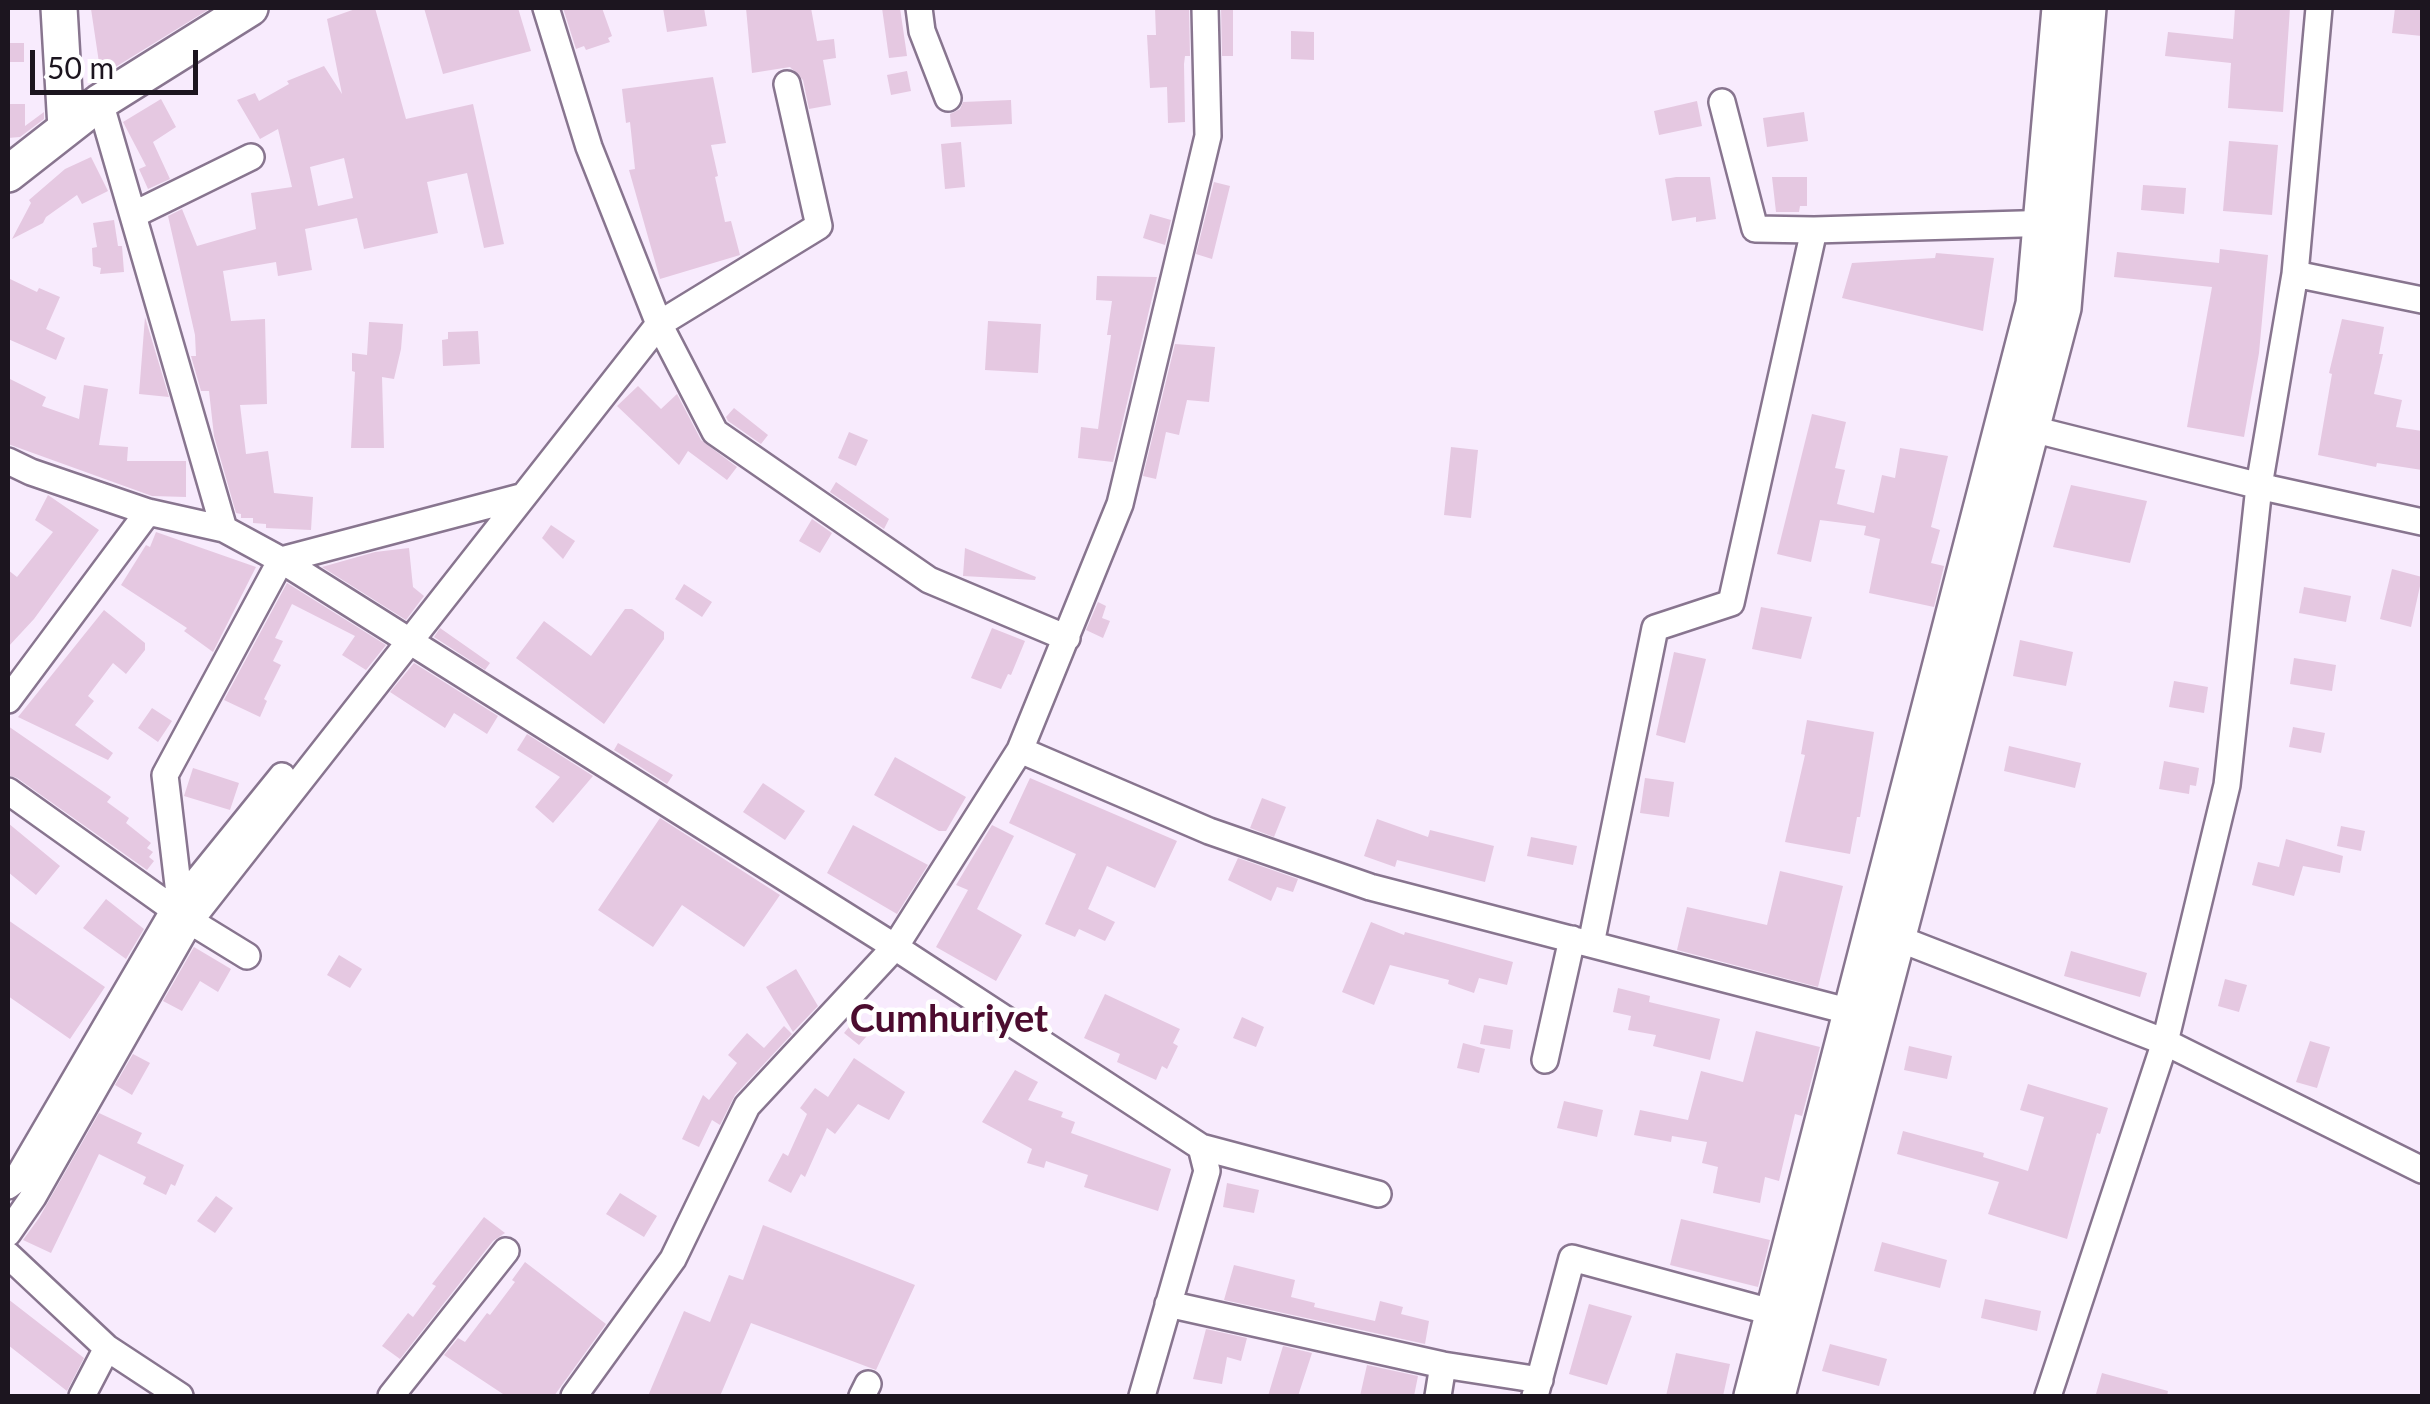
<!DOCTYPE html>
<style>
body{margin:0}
#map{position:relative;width:2430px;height:1404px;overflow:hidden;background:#f8ebfd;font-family:Lato,sans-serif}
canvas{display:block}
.frame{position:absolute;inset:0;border:10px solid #1c151f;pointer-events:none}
.scale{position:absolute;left:30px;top:50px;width:168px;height:45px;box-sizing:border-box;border:5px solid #1c151f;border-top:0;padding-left:12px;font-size:30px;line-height:35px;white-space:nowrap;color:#1c151f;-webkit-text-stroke:8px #fff;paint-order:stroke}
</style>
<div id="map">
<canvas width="2430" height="1404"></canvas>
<div class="frame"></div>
<div class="scale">50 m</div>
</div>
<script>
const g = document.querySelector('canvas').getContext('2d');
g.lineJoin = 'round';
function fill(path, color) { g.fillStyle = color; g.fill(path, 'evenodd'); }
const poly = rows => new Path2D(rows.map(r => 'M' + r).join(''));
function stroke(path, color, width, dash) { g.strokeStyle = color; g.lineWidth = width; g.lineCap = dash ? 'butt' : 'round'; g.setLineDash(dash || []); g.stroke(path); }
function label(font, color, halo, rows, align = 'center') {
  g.font = font + ' Lato,sans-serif'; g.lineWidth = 9; g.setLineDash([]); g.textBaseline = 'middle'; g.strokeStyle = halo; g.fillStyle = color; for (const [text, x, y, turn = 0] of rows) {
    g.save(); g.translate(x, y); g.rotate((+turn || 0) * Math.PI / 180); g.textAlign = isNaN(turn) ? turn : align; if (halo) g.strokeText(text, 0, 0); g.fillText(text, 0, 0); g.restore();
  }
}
fill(poly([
 [103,8,211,8,101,76,91,9],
 [358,8,375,8,406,119,473,104,504,244,484,248,467,173,427,182,438,233,364,249,357,218,305,229,312,270,278,276,276,262,223,271,231,321,265,319,267,404,240,405,246,454,268,451,274,493,313,497,311,530,266,528,266,524,253,523,253,518,241,518,241,514,236,513,214,436,209,391,201,391,191,356,196,356,195,335,168,216,182,209,197,246,256,229,251,193,292,187,278,129,260,139,237,100,255,93,259,101,289,84,287,81,324,66,342,94,327,19],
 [344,158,353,198,318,206,310,167],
 [424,8,518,8,531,51,443,74],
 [563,8,602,8,612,36,608,38,610,42,586,50,584,46,576,49],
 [663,8,704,8,707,26,667,32],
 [746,8,811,8,817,41,834,39,836,58,823,60,831,105,809,109,803,80,790,67,752,73],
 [882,8,900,8,907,56,889,58],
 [1155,8,1189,8,1190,56,1185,56,1184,64,1185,122,1168,123,1167,87,1150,88,1147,35,1156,35],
 [1221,8,1233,8,1233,56,1222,56],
 [2235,8,2290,8,2283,112,2228,108,2231,63,2165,56,2168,32,2233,39],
 [2395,8,2422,8,2422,36,2392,33],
 [1291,31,1314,32,1314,60,1291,59],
 [8,43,24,43,24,62,8,62],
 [907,71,911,91,891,95,887,75],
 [713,77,726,143,711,145,718,176,715,177,725,222,731,221,740,255,660,279,629,170,635,169,630,122,626,123,622,89],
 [161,99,176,127,153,142,170,179,148,189,139,169,146,166,123,122],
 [1011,100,1012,124,951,127,950,114,960,109,963,102],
 [1697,101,1702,126,1659,135,1654,111],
 [8,104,25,104,25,126,44,112,44,119,20,137,8,138],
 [1804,112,1808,141,1767,147,1763,118],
 [2229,141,2278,145,2272,215,2223,211],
 [961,142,965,187,945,189,941,144],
 [91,157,108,191,82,204,77,195,46,217,43,223,12,239,31,203,29,200,65,169],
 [1676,177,1710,177,1716,219,1696,222,1696,217,1672,221,1665,179],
 [1772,177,1807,177,1807,206,1800,206,1799,212,1776,212],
 [1214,182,1230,186,1212,259,1196,254],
 [2143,185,2186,188,2184,214,2141,210],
 [1150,214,1171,220,1165,245,1143,238],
 [114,220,118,246,122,246,124,272,100,274,101,268,93,266,92,248,97,247,93,223],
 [2220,249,2268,255,2259,353,2244,437,2187,427,2212,287,2114,277,2117,252,2219,263],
 [1936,253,1994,258,1983,331,1842,298,1852,263,1935,258],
 [1097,276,1157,277,1113,462,1078,458,1081,427,1098,429,1111,335,1107,335,1112,301,1096,300],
 [8,278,37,292,39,288,60,297,46,329,65,338,56,360,8,339],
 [145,317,169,397,139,394],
 [2342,319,2384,327,2379,354,2383,354,2374,394,2402,400,2396,427,2422,431,2422,470,2377,463,2376,467,2318,455,2332,374,2329,373],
 [988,321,1041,324,1038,373,985,370],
 [369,322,403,324,401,349,394,379,382,377,384,448,351,448,355,372,352,371,352,353,367,355],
 [478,331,480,364,443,366,442,340,448,339,448,332],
 [1175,344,1215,347,1209,402,1187,400,1179,435,1166,432,1156,479,1143,476],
 [8,378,46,397,42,406,79,419,84,385,108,389,99,445,128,447,127,461,186,461,186,497,152,496,8,444],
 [638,386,661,409,677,394,701,440,737,467,727,480,688,451,679,465,617,406],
 [734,408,768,435,761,444,728,421,726,417],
 [1812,414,1846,422,1835,468,1845,470,1837,504,1874,513,1882,475,1895,478,1900,448,1948,456,1931,527,1940,530,1931,563,1944,566,1934,607,1869,593,1880,539,1864,535,1866,526,1820,520,1811,562,1777,554],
 [849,432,868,440,856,466,838,458],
 [1451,447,1478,450,1471,518,1444,515],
 [836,482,889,519,884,529,830,492],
 [2071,485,2147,501,2130,563,2053,547],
 [48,495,99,530,34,619,8,647,8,570,17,577,53,532,35,520],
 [812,519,832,533,820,553,799,541],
 [551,525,575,541,563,559,542,538],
 [156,532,256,567,213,652,184,631,187,628,121,585,146,545,150,547],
 [409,548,413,587,424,596,406,620,322,567,375,552],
 [965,548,1036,577,1035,580,963,576],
 [2392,569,2422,577,2411,627,2380,619],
 [287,583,386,645,366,670,342,655,355,636,292,604,275,638,283,641,273,661,281,665,264,699,267,701,260,717,224,700],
 [684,584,712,602,702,617,675,599],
 [2304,587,2351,596,2346,622,2299,613],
 [1098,602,1106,606,1102,618,1110,621,1103,638,1086,630],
 [1761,607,1812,617,1801,659,1752,649],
 [625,609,632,609,664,632,664,639,604,724,516,658,544,621,591,656],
 [104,610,145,643,145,650,126,674,113,663,88,696,94,701,75,725,113,753,108,760,18,717],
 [440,628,490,663,485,670,434,637],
 [992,628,1025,641,1011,675,1008,674,1001,689,971,678],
 [2020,640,2073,652,2066,686,2013,676],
 [1674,652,1706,659,1685,743,1656,735],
 [2294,658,2336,665,2332,691,2290,684],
 [414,663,498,716,487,734,454,713,445,728,390,692],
 [2174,681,2208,687,2204,713,2169,707],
 [152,708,172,721,158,742,138,728],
 [1807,720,1874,732,1860,817,1857,817,1850,854,1785,842,1805,755,1801,754],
 [8,726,111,797,107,802,129,818,126,823,151,843,147,848,153,852,149,857,154,861,147,870,17,778,8,775],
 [2293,727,2325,733,2321,753,2289,747],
 [527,734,593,776,553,823,535,807,560,777,517,750],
 [618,743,673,775,667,784,614,750],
 [2009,746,2081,763,2075,788,2004,771],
 [895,757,966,797,946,831,939,831,874,795],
 [2164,761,2199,768,2196,786,2190,785,2189,794,2159,789],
 [193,768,239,783,230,810,184,796],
 [1030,778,1177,841,1155,888,1107,866,1088,909,1115,922,1105,941,1079,929,1075,937,1045,924,1076,854,1009,823],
 [1645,778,1674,782,1669,817,1640,813],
 [763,783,805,811,785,840,743,812],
 [1262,798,1286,807,1274,837,1250,828],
 [660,818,780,895,744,947,682,905,653,947,598,910],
 [1377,819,1428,837,1430,830,1494,846,1485,882,1397,860,1395,867,1364,856],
 [8,823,60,866,36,895,8,872],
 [853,825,928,865,897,914,827,873],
 [992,825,1014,836,977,909,1022,935,996,981,936,947,968,890,956,885],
 [2341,826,2365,831,2361,851,2337,846],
 [1531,837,1577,846,1573,865,1527,856],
 [2286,839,2343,856,2340,873,2303,866,2294,896,2252,885,2258,862,2279,867],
 [1238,858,1298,879,1293,892,1277,887,1271,901,1228,880],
 [1780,871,1843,886,1818,987,1677,950,1687,907,1767,925],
 [106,899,144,929,126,959,83,928],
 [8,920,105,987,70,1039,8,996],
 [1371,922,1404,935,1405,932,1513,962,1507,985,1479,978,1474,993,1448,984,1449,980,1390,965,1374,1005,1342,992],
 [194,947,231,969,218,992,200,981,182,1011,163,1001],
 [2071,951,2147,973,2140,997,2064,976],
 [339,955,362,969,350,988,327,975],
 [796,969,818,1006,793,1032,766,987],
 [2225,979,2247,985,2239,1012,2218,1006],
 [1618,988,1650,996,1649,1002,1720,1019,1710,1060,1653,1046,1656,1035,1628,1030,1631,1016,1613,1012],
 [1105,994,1180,1029,1173,1043,1178,1046,1167,1069,1162,1066,1156,1080,1117,1062,1120,1054,1084,1038],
 [857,1017,872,1030,859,1045,844,1033],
 [1242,1017,1264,1027,1256,1047,1233,1038],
 [1484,1025,1513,1030,1510,1049,1480,1044],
 [784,1026,792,1034,735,1095,720,1125,712,1120,699,1147,682,1139,703,1095,709,1100,737,1063,728,1055,747,1033,764,1048],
 [1756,1031,1820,1047,1802,1116,1795,1114,1779,1181,1765,1177,1760,1203,1713,1193,1718,1167,1702,1163,1707,1142,1672,1136,1671,1142,1634,1135,1640,1110,1688,1120,1701,1071,1743,1082],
 [2310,1041,2330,1047,2317,1088,2296,1082],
 [1463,1043,1485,1049,1479,1073,1457,1068],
 [1909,1046,1952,1056,1947,1079,1904,1070],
 [133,1054,150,1063,132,1095,115,1085],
 [854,1058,905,1092,889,1120,858,1104,835,1134,827,1128,805,1177,801,1174,791,1193,768,1181,783,1153,788,1156,807,1114,800,1108,815,1088,828,1097],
 [1015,1070,1038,1082,1028,1100,1063,1112,1061,1117,1075,1122,1071,1133,1171,1169,1158,1211,1084,1187,1088,1175,1046,1161,1044,1168,1027,1163,1032,1149,982,1122],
 [2028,1084,2108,1108,2100,1134,2097,1133,2067,1239,1988,1214,1999,1182,1897,1154,1903,1131,1984,1153,1983,1157,2028,1171,2044,1117,2020,1110],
 [1564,1101,1603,1110,1597,1137,1557,1128],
 [99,1113,142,1133,137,1143,184,1165,175,1186,171,1184,166,1195,143,1184,146,1177,99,1154,51,1253,23,1240,39,1218],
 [1227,1183,1259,1190,1254,1213,1223,1207],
 [620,1193,657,1216,644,1237,606,1214],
 [216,1196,233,1208,215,1233,197,1221],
 [484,1217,505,1233,493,1241,400,1359,382,1346,408,1313,413,1317,436,1286,432,1284],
 [1681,1219,1770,1240,1758,1287,1670,1265],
 [763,1225,915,1285,876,1370,751,1323,720,1396,648,1396,684,1311,710,1322,729,1275,743,1280],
 [1882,1242,1947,1260,1940,1288,1874,1271],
 [525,1262,606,1324,554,1396,506,1396,444,1355,458,1338,465,1342,487,1313,490,1315,515,1282,512,1280],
 [1234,1265,1295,1280,1291,1297,1315,1303,1314,1307,1375,1321,1380,1301,1403,1307,1401,1314,1429,1321,1425,1344,1224,1300],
 [8,1299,84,1358,67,1391,8,1345],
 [1985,1299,2041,1311,2037,1331,1981,1318],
 [1589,1304,1632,1316,1607,1385,1569,1374],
 [1206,1329,1247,1338,1241,1361,1227,1357,1222,1384,1193,1379],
 [1830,1344,1887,1359,1879,1386,1822,1371],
 [1283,1346,1312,1353,1298,1396,1268,1396],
 [1676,1353,1730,1364,1723,1396,1666,1396],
 [1367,1365,1418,1376,1414,1396,1360,1396],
 [2102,1373,2168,1391,2167,1396,2096,1394]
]), '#e5c8e1');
const street = poly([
 [546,8,589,147,659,324,715,432,929,580,1067,638],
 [919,8,922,31,948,98],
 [100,102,224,529],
 [1722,102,1755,229,1814,230],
 [133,215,251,157],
 [2295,274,2319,8],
 [2032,429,2272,489,2422,522],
 [8,461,31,472,148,512,224,529,281,560,895,947,1201,1147,1207,1171,1142,1396],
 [8,700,148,512],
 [1020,750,1209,831,1370,887,1867,1016],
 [8,791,190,921,247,956],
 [180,902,165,775,281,560,524,496],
 [1897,938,2165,1042,2422,1170],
 [1591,944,1655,628,1731,603,1814,230,2055,223],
 [1545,1060,1572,939],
 [1201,1147,1378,1194],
 [8,1186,16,1180,175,908,282,776],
 [8,1233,33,1197,190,921,659,324,819,226,787,84],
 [8,1255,107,1348,180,1396],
 [1168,1304,1443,1365,1540,1380],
 [82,1396,107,1348],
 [391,1396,506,1251],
 [574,1396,673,1259,747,1106,895,947,1020,750,1120,504,1208,136,1205,8],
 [862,1396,868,1384],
 [1438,1396,1443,1365],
 [1535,1396,1572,1258,1786,1316],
 [2048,1396,2165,1042,2227,785,2259,486,2295,274,2422,300]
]);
const secondary = poly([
 [59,8,66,128],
 [8,174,100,102,250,8],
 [1752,1396,2034,304,2060,8],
 [1777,1396,2063,308,2088,8]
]);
stroke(street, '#88758f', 30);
stroke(secondary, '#88758f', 40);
stroke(street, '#fff', 25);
stroke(secondary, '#fff', 35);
label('bold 38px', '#4c0c2f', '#fff', [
 ["Cumhuriyet",949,1020]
]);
</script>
